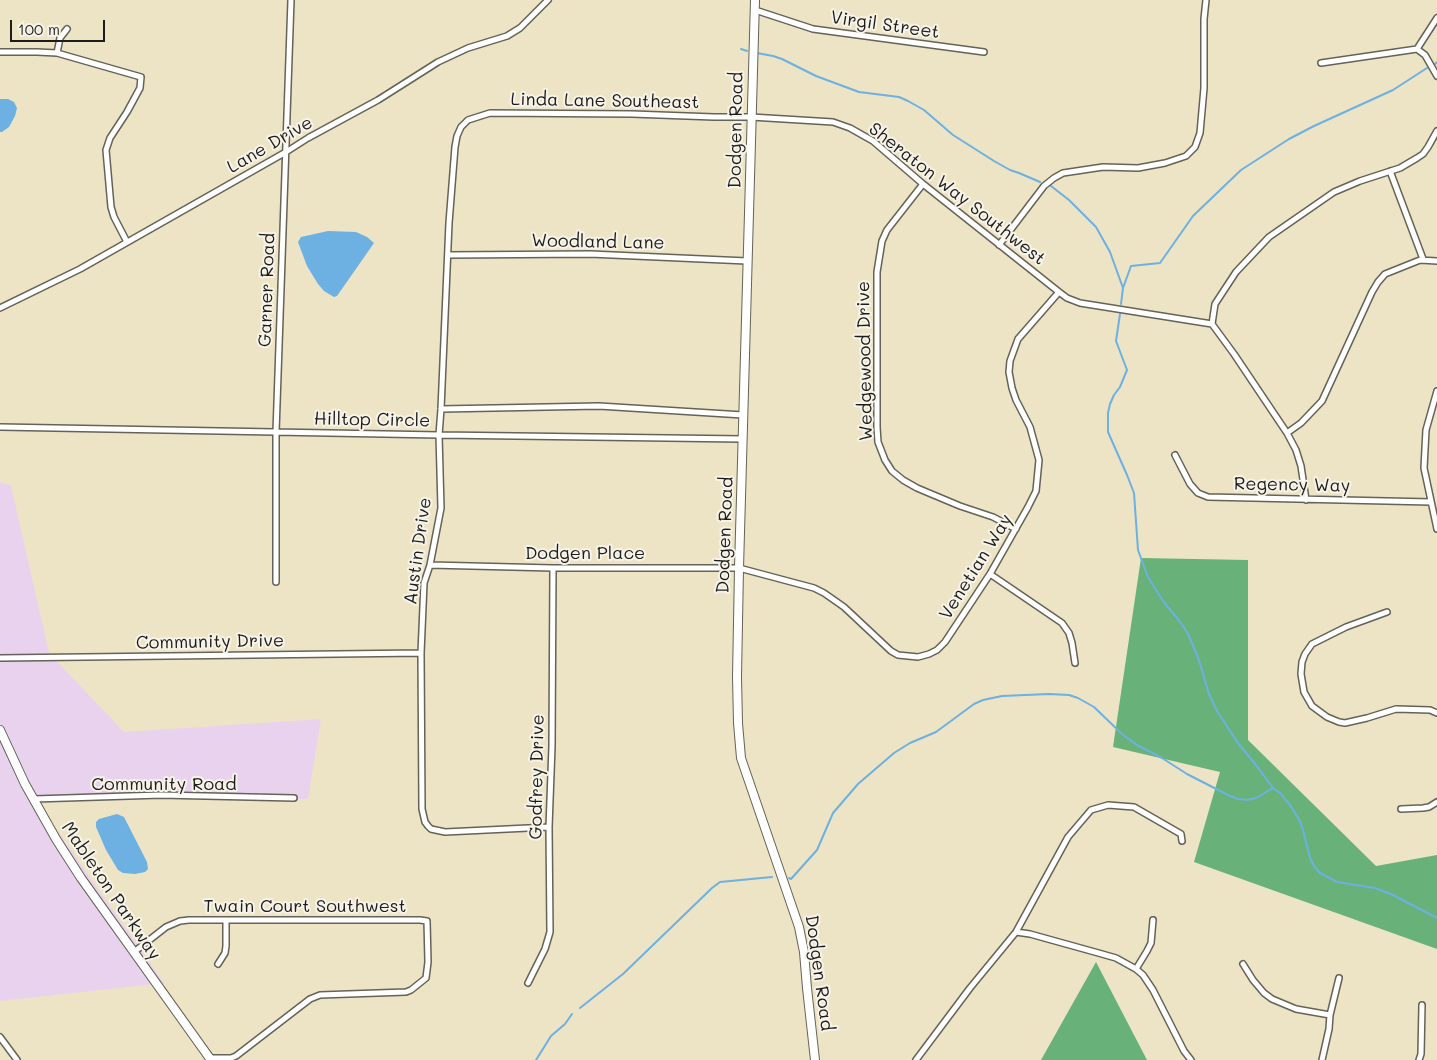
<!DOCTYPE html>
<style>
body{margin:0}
#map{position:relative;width:1437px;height:1060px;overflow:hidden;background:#ede4c5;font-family:Mali,sans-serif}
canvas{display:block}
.scale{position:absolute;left:10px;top:20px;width:95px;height:22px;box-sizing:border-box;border:2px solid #1c1c1c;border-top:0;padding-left:6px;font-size:15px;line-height:18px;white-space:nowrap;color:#1c1c1c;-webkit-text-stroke:4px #f7f3e8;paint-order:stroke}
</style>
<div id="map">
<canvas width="1437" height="1060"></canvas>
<div class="scale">100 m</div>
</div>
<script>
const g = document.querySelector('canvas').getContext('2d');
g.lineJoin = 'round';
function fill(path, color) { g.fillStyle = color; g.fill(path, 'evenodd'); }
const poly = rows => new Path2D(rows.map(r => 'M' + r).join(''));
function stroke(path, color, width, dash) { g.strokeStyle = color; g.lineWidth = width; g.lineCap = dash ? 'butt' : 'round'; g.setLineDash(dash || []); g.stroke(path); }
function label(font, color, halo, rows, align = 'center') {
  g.font = font + ' Mali,sans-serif'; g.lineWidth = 4; g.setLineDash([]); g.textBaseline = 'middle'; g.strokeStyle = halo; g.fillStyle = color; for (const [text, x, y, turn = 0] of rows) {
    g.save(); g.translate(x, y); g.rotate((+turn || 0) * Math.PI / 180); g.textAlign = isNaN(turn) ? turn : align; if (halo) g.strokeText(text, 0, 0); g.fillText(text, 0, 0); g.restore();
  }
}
fill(poly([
 [0,482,11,486,49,653,124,732,321,719,308,799,33,796,164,983,0,1001]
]), '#e8d2ee');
fill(poly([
 [1141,558,1248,560,1248,740,1376,866,1437,855,1437,949,1194,862,1220,772,1113,747],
 [1096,962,1147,1060,1041,1060]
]), '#68b279');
fill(poly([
 [0,99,8,99,14,102,17,108,15,116,9,127,2,132,0,132],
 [328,231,356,232,367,237,374,243,337,296,334,297,324,291,318,284,307,266,298,242,301,237],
 [117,814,124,817,147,862,148,869,145,872,135,874,123,873,118,870,106,850,96,827,96,822,99,819]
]), '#6db0e2');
stroke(poly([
 [741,49,747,51],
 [757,53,773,56,782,59,816,76,859,92,899,97,908,101,924,110,953,135,994,161,1010,170,1019,173,1040,182],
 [1435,64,1437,62],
 [1051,186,1069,200,1096,227,1110,252,1123,288],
 [1121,304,1123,288,1131,266,1160,263,1193,216,1241,170,1289,139,1314,126,1393,90,1427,68],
 [1120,314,1116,341,1127,370,1120,387,1114,395,1110,404,1108,413,1108,432,1127,475,1134,493,1138,550,1148,577,1163,601,1181,623,1187,632,1198,657,1209,694,1217,711,1238,743,1256,765,1273,788,1280,793,1290,805,1300,821,1303,830,1310,858,1314,866,1320,873,1337,882,1375,888,1393,895,1437,918],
 [789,878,791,879,817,850,833,813,858,784,894,753,910,743,936,732,974,704,983,700,1002,696,1049,694,1069,695,1078,698,1094,707,1122,734,1137,745,1162,758,1187,774,1228,795,1238,799,1247,800,1256,798,1273,788],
 [580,1008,623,974,712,888,720,882,772,877],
 [536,1060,551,1036,565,1024,572,1014]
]), '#6db0e2', 2);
const street = poly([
 [755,10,813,29,984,52],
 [1417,49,1437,18],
 [1417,49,1425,55,1437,76],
 [0,52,37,52,57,53,141,77,140,88,127,112,110,138,106,150,111,207,114,217,127,242],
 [57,53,60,38,67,29],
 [1321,63,1417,49],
 [1390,171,1423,259],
 [923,184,887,230,882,241,877,272,877,427,878,442,885,460,892,471,903,480,917,488,960,506,993,517,1016,529],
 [999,245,1044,186,1054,178,1063,173,1103,167,1138,168,1165,163,1186,156,1195,147,1200,133,1204,88,1204,19,1206,0],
 [448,255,590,254,747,261],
 [0,308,80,269,286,152,308,138,378,100,438,62,468,48,507,36,520,28,548,0],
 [1212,324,1215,304,1236,272,1269,237,1334,192,1360,181,1400,168,1417,158,1423,154,1428,147,1437,131],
 [1437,391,1426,430,1424,468,1437,529],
 [441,409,599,406,743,415],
 [0,427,439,435,743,439],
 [1287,433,1301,423,1322,401,1372,292,1378,282,1385,274,1420,260,1437,261],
 [1175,455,1190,484,1198,493,1208,497,1431,502],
 [430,565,553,568,739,568,814,588,824,593,844,607,891,651,898,655,918,657,929,654,937,650,945,642,990,574,1028,507,1036,491,1039,460,1030,427,1016,400,1012,388,1009,372,1010,361,1018,339,1059,292],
 [990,574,1062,623,1069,633,1072,643,1075,663],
 [276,582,276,432,291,0],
 [1387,612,1346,627,1312,644,1305,654,1302,662,1301,674,1304,692,1312,706,1327,717,1339,722,1345,723,1367,718,1396,709,1430,710,1437,713],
 [0,658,421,653],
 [34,799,161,795,294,798],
 [1401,809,1423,808,1429,807,1437,802],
 [549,827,445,832,431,829,428,826,425,822,422,809,421,653,424,583,430,565,441,508,439,435,441,409,449,223,455,147,457,136,461,127,468,120,490,113,632,114,714,117,751,117,833,122,850,128,873,141,923,184,1059,292,1067,298,1080,303,1212,324,1234,354,1287,433,1296,450,1301,466,1306,500],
 [1016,932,1030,934,1102,954,1116,958,1136,969,1143,975,1153,990,1184,1051,1191,1060],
 [134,952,166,927,180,921,189,920,420,920,427,921,428,962,426,978,411,990,406,992,320,995,310,999,236,1056,231,1058,210,1058],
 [218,964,225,953,226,946,226,921],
 [1243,964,1253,980,1264,993,1272,999,1296,1009,1330,1015],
 [1136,969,1147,951,1151,943,1153,920],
 [528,983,545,949,550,932,549,827,552,746,553,568],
 [0,1037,17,1060],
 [916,1060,970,988,1016,932,1068,837,1091,810,1108,805,1134,807,1181,834,1182,841],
 [1322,1060,1329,1029,1330,1015,1339,978],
 [1419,1060,1421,1054,1422,1005]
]);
const secondary = poly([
 [755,0,739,568,737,677,738,723,741,758,799,927,804,952,807,988,815,1060],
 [0,730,25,784,56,839,81,878,211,1060]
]);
stroke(street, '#656257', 8);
stroke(secondary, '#656257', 10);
stroke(street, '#fff', 5);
stroke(secondary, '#fff', 8);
label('18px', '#1c1c1c', '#f7f3e8', [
 ["Virgil Street",885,25,8],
 ["Linda Lane Southeast",605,101,1],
 ["Dodgen Road",736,130,-89],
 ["Lane Drive",270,145,-30],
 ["Sheraton Way Southwest",957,194,38],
 ["Woodland Lane",598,242,1],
 ["Garner Road",267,290,-88],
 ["Wedgewood Drive",865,361,-91],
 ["Hilltop Circle",372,420,1],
 ["Regency Way",1292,485,1],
 ["Dodgen Road",725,535,-88],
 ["Austin Drive",418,551,-82],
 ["Dodgen Place",585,553],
 ["Venetian Way",976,567,-58],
 ["Community Drive",210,642,-1],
 ["Godfrey Drive",537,777,-89],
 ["Community Road",164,784],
 ["Mableton Parkway",111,891,56],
 ["Twain Court Southwest",305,906],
 ["Dodgen Road",819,973,82]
]);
</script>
